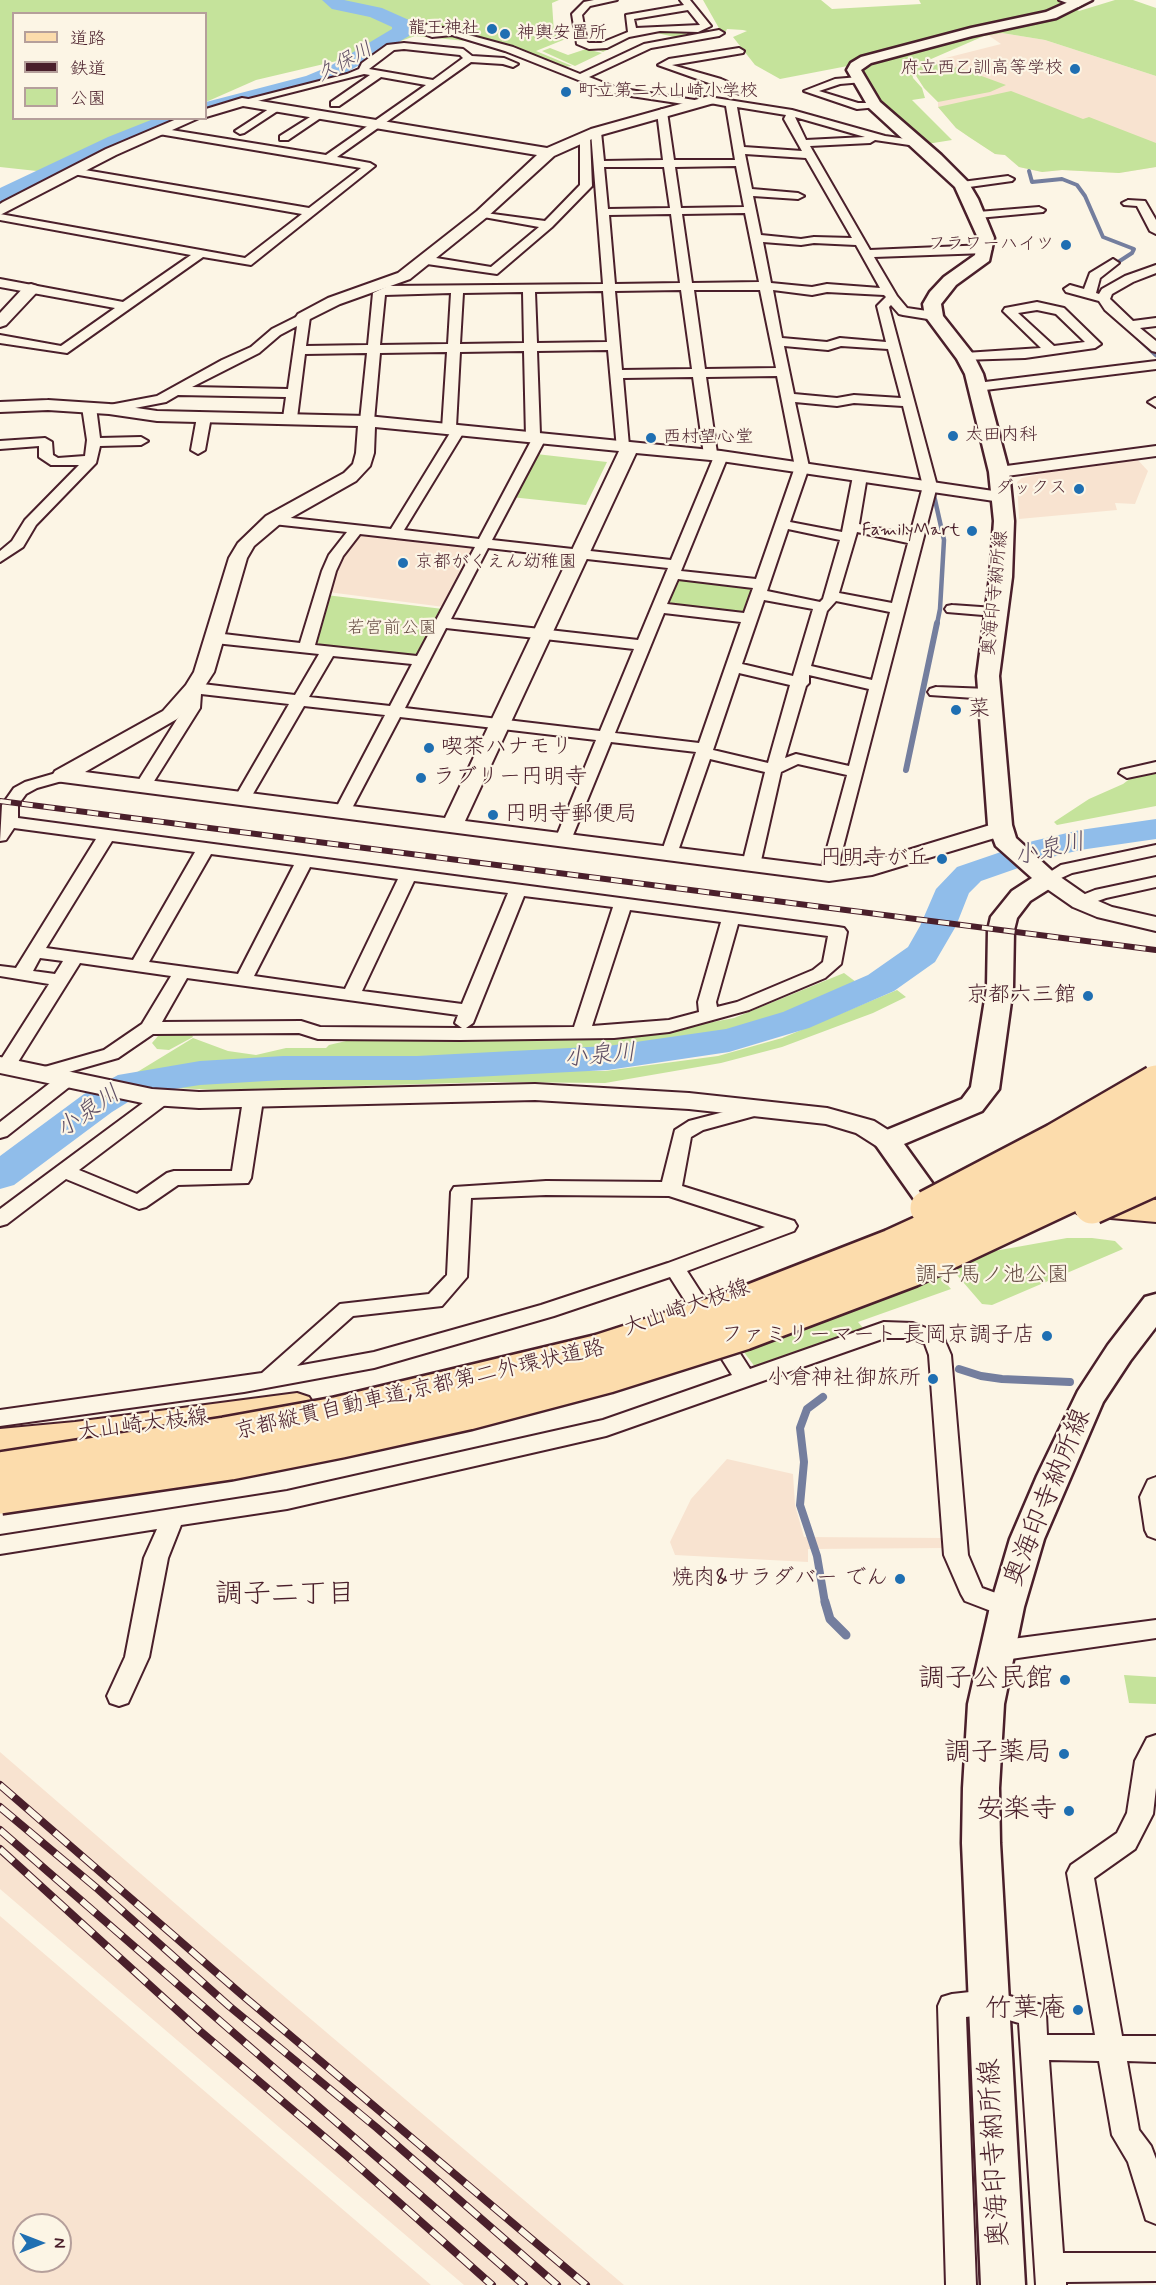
<!DOCTYPE html>
<meta charset="utf-8">
<style>
body{margin:0}
#map{position:relative;width:1156px;height:2285px;overflow:hidden;background:#fcf5e5;font-family:Mynerve,"Klee One",sans-serif}
canvas{display:block}
.legend{position:absolute;left:12px;top:12px;width:195px;height:108px;box-sizing:border-box;background:#fcf5e5;border:2px solid #b59f9b;margin:0;padding:8px 10px;list-style:none;font-size:18px;color:#4a1f2b}
.legend li{display:flex;align-items:center;gap:12px;height:30px}
.legend b{width:30px;border:2px solid #b59f9b}
.north{position:absolute;left:12px;top:2213px;width:60px;height:60px;box-sizing:border-box;background:#fcf5e5;border:2px solid #b59f9b;border-radius:50%;rotate:90deg;font-size:16px;font-weight:700;line-height:24px;text-align:center;color:#4a1f2b}
.north::after{content:'';display:block;margin:auto;width:21px;height:27px;background:#1f6fb2;clip-path:polygon(50% 0,100% 100%,50% 72%,0 100%)}
</style>
<div id="map">
<canvas width="1156" height="2285"></canvas>
<ul class="legend">
<li><b style="height:8px;background:#fcdcac"></b>道路</li>
<li><b style="height:8px;background:#4a1f2b"></b>鉄道</li>
<li><b style="height:16px;background:#c5e39b"></b>公園</li>
</ul>
<div class="north">N</div>
</div>
<script>
const g = document.querySelector('canvas').getContext('2d');
g.lineJoin = 'round';
function fill(path, color) { g.fillStyle = color; g.fill(path, 'evenodd'); }
const poly = rows => new Path2D(rows.map(r => 'M' + r).join(''));
function stroke(path, color, width, dash) { g.strokeStyle = color; g.lineWidth = width; g.lineCap = dash ? 'butt' : 'round'; g.setLineDash(dash || []); g.stroke(path); }
function label(font, color, halo, rows, align = 'center') {
  g.font = font + ' Mynerve,"Klee One",sans-serif'; g.lineWidth = 4.5; g.setLineDash([]); g.textBaseline = 'middle'; g.strokeStyle = halo; g.fillStyle = color; for (const [text, x, y, turn = 0] of rows) {
    g.save(); g.translate(x, y); g.rotate((+turn || 0) * Math.PI / 180); g.textAlign = isNaN(turn) ? turn : align; if (halo) g.strokeText(text, 0, 0); g.fillText(text, 0, 0); g.restore();
  }
}
fill(poly([
 [1002,33,1045,40,1156,76,1156,167,1119,173,1062,170,1042,172,1019,167,1005,155,995,154,956,128,938,107,938,102,924,88,912,69,914,66,1001,44,988,35],
 [1136,458,1148,471,1135,504,1115,503,1117,510,1019,519,1017,482,1022,478,1069,467],
 [358,533,477,545,444,607,328,592,342,555],
 [727,1459,793,1474,795,1505,804,1537,945,1538,946,1548,808,1549,808,1562,675,1555,670,1542,691,1499],
 [0,1752,200,1925,624,2285,464,2285,0,1889],
 [0,1916,431,2285,0,2285],
 [24,2225,60,2225,60,2261,24,2261]
]), '#f8e3d0');
fill(poly([
 [0,0,559,0,552,3,554,33,568,38,536,51,572,66,555,68,466,41,415,36,358,56,256,80,206,102,206,14,14,14,14,118,170,119,46,172,0,167],
 [703,0,821,0,832,9,921,4,919,0,1058,0,1079,11,1115,0,1133,0,1156,8,1156,76,1045,40,1002,33,984,36,922,63,931,62,951,69,957,67,1006,85,990,92,938,102,924,88,911,68,913,78,922,88,925,98,912,100,952,140,927,144,881,105,858,64,780,79,755,65,733,37,747,31,743,30,727,29,725,33,679,38,657,33,630,38,603,52,598,50,628,37,661,30,720,30],
 [550,48,568,55,586,49,602,53,575,66,542,51],
 [1011,91,1083,119,1089,117,1156,143,1156,167,1119,173,1062,170,1042,172,1019,167,1005,155,995,154,969,137,956,128,938,107],
 [536,454,607,462,586,505,511,497],
 [681,577,749,585,753,588,744,612,738,613,668,606,665,604,674,580],
 [326,595,443,609,417,654,408,656,318,646,313,642],
 [1156,772,1156,806,1057,825,1054,822,1089,799,1123,784,1135,775],
 [844,973,860,985,854,991,794,1017,717,1037,661,1046,539,1059,491,1057,433,1060,204,1062,164,1068,138,1076,134,1074,193,1038,228,1051,256,1055,286,1048,326,1048,329,1045,346,1041,613,1037,675,1029,734,1018],
 [897,990,906,997,873,1013,782,1047,721,1063,605,1083,494,1082,218,1090,177,1088,182,1080,478,1070,605,1071,718,1056,782,1038],
 [168,1032,191,1033,193,1037,169,1050,157,1049,152,1043,158,1036],
 [1067,1238,1092,1238,1115,1241,1123,1249,992,1305,982,1304,944,1260],
 [922,1255,951,1289,858,1322,863,1328,755,1367,724,1325],
 [1124,1675,1156,1677,1156,1704,1129,1703]
]), '#c5e39b');
stroke(poly([
 [1029,171,1032,182,1062,179,1077,185,1085,196,1103,237,1134,249,1132,253,1112,266]
]), '#747e9e', 4);
stroke(poly([
 [1138,338,1156,355],
 [933,491,944,540,940,609,937,624]
]), '#747e9e', 4.5);
stroke(poly([
 [906,770,937,623]
]), '#747e9e', 6);
stroke(poly([
 [959,1369,981,1376,1002,1379,1070,1382],
 [823,1397,807,1409,800,1428,804,1462,800,1505,817,1556,825,1603]
]), '#747e9e', 8);
stroke(poly([
 [825,1602,830,1619,846,1635]
]), '#747e9e', 9);
fill(poly([
 [322,0,344,0,382,8,409,20,412,24,412,32,409,36,344,74,320,84,206,114,206,102,306,76,330,66,392,29,392,27,370,17,332,9,322,0],
 [156,118,186,118,183,122,124,147,0,204,0,188,108,137,156,118],
 [1156,819,1156,839,1080,850,1044,859,981,881,969,893,956,926,935,962,894,991,809,1028,729,1052,608,1070,417,1080,283,1080,200,1085,141,1094,112,1112,14,1185,0,1189,0,1156,84,1094,118,1075,200,1061,283,1056,417,1056,608,1046,726,1029,783,1012,868,975,908,947,920,926,936,889,957,867,1033,841,1080,830,1156,819]
]), '#90bdea');
const minor = poly([
 [594,0,617,0,590,6,582,15,587,42,589,43,601,43,628,32,626,15,684,5,680,0,690,0,711,26,698,32,660,31,629,37,607,48,589,49,577,44,572,14,584,2,594,0],
 [688,10,700,25,636,28,634,19,688,10],
 [1059,0,1074,0,1083,4,1078,7,1059,0],
 [428,24,513,47,580,74,644,44,719,30,724,33,719,36,651,48,589,77,617,88,701,101,701,105,697,106,611,93,505,51,452,35,432,37,419,32,419,28,428,24],
 [404,43,463,49,472,56,504,58,518,64,513,67,503,64,471,62,337,157,370,163,375,166,251,265,203,257,67,353,0,343,0,335,61,346,115,308,0,287,0,279,123,302,191,255,0,220,0,214,245,258,302,214,73,174,67,171,73,168,309,208,361,168,159,134,154,131,159,128,326,155,426,85,381,77,339,106,331,106,331,102,370,75,364,74,242,105,237,102,347,74,359,69,362,63,387,45,404,43],
 [404,49,460,55,463,58,433,80,369,69,394,50,404,49],
 [739,48,744,51,743,53,672,65,721,79,744,89,745,91,740,94,658,65,669,59,739,48],
 [859,77,863,78,863,82,840,84,819,91,858,103,878,103,878,107,857,109,804,91,835,79,859,77],
 [709,97,792,110,885,136,920,141,920,145,916,146,875,140,870,143,810,146,870,250,986,245,992,249,986,253,874,257,897,296,907,308,934,312,940,316,934,320,903,315,899,314,891,305,889,307,937,486,835,878,823,878,820,874,847,775,798,764,781,772,760,865,757,869,751,870,745,869,742,865,765,772,710,759,677,854,675,858,669,859,663,858,661,854,696,752,611,742,571,840,563,845,555,840,596,740,400,717,350,812,342,817,334,812,385,715,304,706,250,799,242,804,234,799,289,704,201,694,200,708,151,786,149,789,137,789,135,786,184,708,189,685,194,683,295,695,319,654,215,643,207,638,215,633,300,643,322,571,329,555,347,532,273,524,266,520,273,516,391,529,450,433,442,429,447,352,380,353,374,421,367,425,360,421,367,353,305,354,297,418,290,422,283,418,286,397,178,395,166,402,109,413,104,412,102,409,104,406,157,396,222,360,251,347,272,329,304,313,310,317,306,346,368,345,373,293,388,286,603,284,591,132,596,129,601,132,604,161,663,160,657,112,662,109,667,112,674,160,735,160,726,106,705,102,704,100,709,97],
 [737,107,786,115,784,119,802,151,744,147,737,107],
 [795,117,865,137,806,140,795,117],
 [745,154,806,158,852,238,814,237,801,239,761,235,753,196,798,199,804,196,798,193,752,189,745,154],
 [736,166,744,207,681,208,675,167,736,166],
 [604,167,664,167,670,208,608,209,604,167],
 [745,213,759,282,692,283,682,214,745,213],
 [671,214,680,283,615,284,609,215,671,214],
 [763,242,801,245,814,243,856,245,880,288,827,284,812,287,771,283,763,242],
 [681,290,692,369,622,370,615,291,681,290],
 [694,290,760,290,776,368,705,369,694,290],
 [773,290,812,295,827,292,884,295,886,297,877,306,886,342,840,338,827,342,782,338,773,290],
 [603,291,607,342,537,343,535,292,603,291],
 [523,292,524,343,460,344,463,293,523,292],
 [451,293,448,344,380,345,385,295,451,293],
 [297,326,288,389,192,387,259,353,280,335,297,326],
 [784,346,828,350,841,346,888,349,901,398,854,395,837,398,794,394,784,346],
 [608,350,617,449,627,449,629,446,623,378,693,377,704,455,706,458,713,459,671,560,492,540,546,438,540,434,537,351,608,350],
 [524,351,526,437,531,441,479,539,404,530,465,430,463,427,456,427,460,352,524,351],
 [777,376,795,467,756,579,681,571,728,456,726,453,717,453,706,377,777,376],
 [795,402,837,406,854,403,903,406,923,486,910,535,859,524,867,476,860,472,853,476,842,532,790,522,809,467,795,402],
 [788,529,840,540,823,599,820,602,767,591,788,529],
 [857,532,908,543,892,603,839,593,857,532],
 [360,534,475,547,417,656,315,645,336,571,343,556,360,534],
 [488,548,668,568,638,640,451,619,488,548],
 [678,579,753,588,744,613,667,604,678,579],
 [764,600,813,609,793,676,742,664,764,600],
 [836,601,890,612,872,680,811,666,827,611,836,601],
 [664,613,741,622,699,743,615,733,664,613],
 [446,628,634,649,600,731,405,708,446,628],
 [333,656,412,664,390,706,309,697,333,656],
 [739,673,790,685,768,763,713,750,739,673],
 [809,675,869,689,849,766,796,754,785,758,806,686,809,683,809,675],
 [275,105,280,108,279,110,244,133,240,134,235,131,275,105],
 [318,112,322,113,322,117,288,140,280,140,280,136,318,112],
 [585,134,590,137,592,186,552,227,497,274,420,263,420,257,424,256,491,267,539,227,478,216,478,212,545,221,580,185,580,137,585,134],
 [1008,176,1014,179,1012,181,962,188,956,185,962,182,1008,176],
 [1128,200,1145,201,1156,220,1156,234,1150,231,1137,206,1124,205,1122,203,1128,200],
 [1039,207,1045,210,1043,212,978,218,972,215,978,212,1039,207],
 [1113,259,1119,263,1100,278,1096,293,1099,294,1102,289,1125,276,1156,265,1156,273,1133,282,1112,294,1110,299,1133,321,1156,318,1156,326,1140,328,1156,341,1156,352,1152,351,1105,310,1099,301,1066,292,1064,289,1070,285,1084,289,1090,273,1113,259],
 [1037,302,1064,308,1101,344,1095,348,1025,358,961,360,959,357,961,354,965,353,1041,348,1003,311,1005,308,1037,302],
 [1037,310,1056,314,1085,342,1054,346,1018,313,1037,310],
 [1156,361,1156,369,977,391,971,387,977,383,1156,361],
 [1155,398,1156,398,1156,407,1148,402,1155,398],
 [89,403,96,407,100,438,141,437,148,441,141,445,100,446,96,463,36,525,23,547,0,562,0,551,12,541,25,520,79,465,51,465,39,457,39,446,0,449,0,441,45,438,52,442,53,455,58,458,85,456,87,440,82,407,89,403],
 [204,413,211,417,205,450,198,454,191,450,197,417,204,413],
 [952,605,995,608,1002,612,995,616,947,612,945,609,947,606,952,605],
 [936,687,989,689,997,694,989,699,930,695,928,692,930,689,936,687],
 [1156,762,1156,772,1127,778,1119,773,1121,770,1156,762],
 [63,771,71,776,69,779,37,788,26,794,18,805,18,818,838,927,844,928,847,932,841,964,825,978,749,1010,669,1032,614,1038,460,1040,318,1039,299,1033,153,1034,118,1058,41,1080,34,1078,32,1074,34,1070,104,1050,142,1024,171,976,80,963,13,1070,6,1072,0,1070,0,1061,49,984,0,976,0,966,16,968,96,839,14,828,6,840,0,841,2,805,14,788,25,782,63,771],
 [112,841,195,852,133,960,46,948,112,841],
 [211,854,294,865,238,974,149,962,211,854],
 [310,867,398,879,345,989,254,976,310,867],
 [414,881,508,893,462,1004,362,991,414,881],
 [524,896,613,907,574,1027,466,1028,473,1023,524,896],
 [630,910,721,922,698,1002,699,1012,669,1020,592,1026,630,910],
 [738,924,828,936,823,962,813,970,737,1002,717,1007,716,1002,738,924],
 [40,958,63,961,55,974,33,971,40,958],
 [187,978,458,1015,455,1023,462,1028,320,1027,301,1021,162,1022,187,978],
 [1156,845,1156,855,1072,873,1048,884,1042,883,1039,879,1061,865,1156,845],
 [1156,877,1156,887,1106,898,1081,907,1075,906,1072,902,1075,898,1095,890,1156,877],
 [66,1074,73,1076,75,1080,73,1084,7,1136,0,1138,0,1122,59,1076,66,1074],
 [162,1092,169,1094,172,1098,169,1102,79,1170,137,1194,167,1173,174,1171,232,1171,243,1100,246,1096,253,1094,260,1096,263,1100,251,1178,248,1183,178,1185,146,1207,139,1209,66,1179,7,1224,0,1226,0,1209,155,1094,162,1092],
 [762,1102,769,1104,772,1108,769,1112,703,1130,691,1137,682,1186,794,1221,797,1226,794,1231,687,1271,750,1369,884,1322,913,1323,942,1334,951,1355,968,1555,982,1588,1015,1600,1019,1607,1015,1614,1007,1616,999,1614,965,1601,961,1594,944,1555,929,1355,925,1344,911,1338,885,1338,606,1436,287,1509,181,1525,168,1558,149,1657,128,1703,119,1706,110,1703,107,1696,125,1657,144,1558,157,1529,0,1554,0,1536,287,1491,603,1420,732,1375,670,1277,554,1316,374,1368,244,1392,0,1426,0,1410,262,1373,340,1304,429,1294,447,1275,451,1192,454,1187,546,1181,662,1182,675,1130,689,1121,762,1102],
 [546,1195,669,1196,765,1227,668,1263,541,1305,374,1352,297,1366,353,1316,442,1306,467,1277,471,1198,546,1195],
 [1156,1477,1156,1539,1148,1536,1145,1530,1140,1497,1148,1480,1156,1477],
 [1156,1620,1156,1638,997,1661,989,1658,985,1651,989,1644,997,1641,1156,1620],
 [1156,1735,1156,1788,1153,1814,1135,1849,1094,1878,1122,2036,1156,2036,1156,2062,1127,2061,1139,2130,1151,2146,1156,2159,1156,2224,1146,2220,1128,2162,1112,2135,1099,2061,1049,2060,1063,2253,1156,2253,1156,2281,1066,2282,1066,2285,1036,2285,1019,2023,988,2014,966,2017,976,2285,946,2285,938,2006,942,1997,952,1994,988,1990,1042,2005,1046,2014,1047,2035,1095,2035,1067,1873,1071,1865,1117,1833,1127,1813,1135,1761,1147,1738,1156,1735]
]);
const tertiary = poly([
 [709,96,716,100,714,103,601,135,554,156,487,217,410,279,340,304,304,322,298,320,296,317,298,314,328,298,398,273,477,211,537,155,243,106,206,117,206,109,242,98,547,148,591,129,709,96],
 [179,118,199,118,116,155,0,215,0,204,3,202,106,149,179,118],
 [31,284,37,286,39,289,37,292,6,325,0,327,0,313,25,286,31,284],
 [48,400,109,404,157,411,367,416,721,451,1007,493,1010,497,1007,501,1001,502,721,461,636,453,465,821,829,867,862,864,1000,822,1008,824,1011,829,1008,834,872,875,829,881,55,781,52,776,55,771,163,711,186,685,194,672,229,558,238,543,266,516,344,473,353,464,356,453,358,426,157,421,109,414,48,410,0,412,0,402,48,400],
 [375,427,619,451,445,818,85,772,177,719,201,692,214,672,247,558,254,546,280,524,356,481,370,466,374,453,375,427],
 [1156,446,1156,456,999,477,993,476,990,472,993,468,999,467,1156,446],
 [1048,872,1056,874,1089,897,1112,907,1156,917,1156,931,1097,917,1073,907,1040,884,1037,879,1040,874,1048,872],
 [0,1057,152,1089,199,1092,535,1084,689,1093,827,1108,874,1121,896,1135,900,1141,896,1147,887,1149,878,1147,856,1133,826,1124,689,1109,535,1100,199,1108,152,1105,0,1073,0,1057]
]);
const secondary = poly([
 [1073,0,1092,0,1056,18,972,36,871,63,861,70,880,102,941,155,968,182,978,199,994,238,989,261,956,285,941,304,943,316,973,354,983,374,1009,472,1014,521,1012,577,999,676,1012,825,1016,838,1061,879,1057,884,1030,901,1017,918,1014,930,1013,987,999,1089,982,1111,904,1144,958,1219,953,1226,943,1229,933,1226,873,1141,877,1134,962,1099,971,1087,987,987,988,930,991,917,1012,891,1032,878,996,846,988,825,977,676,990,577,994,521,989,472,965,374,957,359,925,316,923,304,930,292,944,277,975,255,978,238,955,187,869,108,847,70,851,63,861,57,971,28,1046,12,1073,0],
 [1156,1294,1156,1327,1130,1361,1103,1402,1044,1539,1024,1607,1004,1704,999,1788,1000,1843,1025,2285,981,2285,962,1843,963,1788,968,1704,990,1607,1010,1539,1037,1476,1078,1391,1108,1345,1145,1297,1156,1294]
]);
const primary = poly([
 [1088,1194,1156,1200,1156,1222,1088,1216,1077,1213,1072,1205,1077,1197,1088,1194],
 [297,1393,309,1397,315,1406,309,1415,297,1419,75,1448,0,1455,0,1429,75,1422,297,1393]
]);
stroke(minor, '#4a1f2b', 4);
stroke(tertiary, '#4a1f2b', 4);
stroke(secondary, '#4a1f2b', 5);
stroke(primary, '#4a1f2b', 4);
fill(minor, '#fcf5e5');
fill(tertiary, '#fcf5e5');
fill(secondary, '#fcf5e5');
fill(primary, '#fcdcac');
const railFar1 = poly([
 [0,801,1156,950]
]);
const rail = poly([
 [0,1785,241,1994,586,2285],
 [0,1807,99,1890,229,2006,377,2128,557,2285],
 [0,1830,524,2285],
 [0,1849,200,2031,348,2157,492,2285]
]);
stroke(railFar1, '#4a1f2b', 6);
stroke(rail, '#4a1f2b', 8);
stroke(railFar1, '#fcf5e5', 4, [11]);
stroke(rail, '#fcf5e5', 6, [18]);
const motorwayBridge = poly([
 [1092,1206,1156,1177],
 [928,1208,1056,1141,1156,1083],
 [0,1470,225,1435,336,1415,600,1352,733,1309,892,1247,1054,1173,1156,1119],
 [0,1496,230,1462,341,1440,468,1412,608,1375,744,1332,911,1269,1075,1192,1156,1148]
]);
stroke(motorwayBridge, '#4a1f2b', 40, []);
stroke(motorwayBridge, '#fcdcac', 35);
for (const [x, y, r, color] of [
 [492,29,6,"#1f6fb2"],
 [505,34,6,"#1f6fb2"],
 [1075,69,6,"#1f6fb2"],
 [566,92,6,"#1f6fb2"],
 [1066,245,6,"#1f6fb2"],
 [953,436,6,"#1f6fb2"],
 [651,438,6,"#1f6fb2"],
 [1079,489,6,"#1f6fb2"],
 [972,531,6,"#1f6fb2"],
 [403,563,6,"#1f6fb2"],
 [956,710,6,"#1f6fb2"],
 [429,748,6,"#1f6fb2"],
 [421,778,6,"#1f6fb2"],
 [493,815,6,"#1f6fb2"],
 [942,859,6,"#1f6fb2"],
 [1088,996,6,"#1f6fb2"],
 [1047,1336,6,"#1f6fb2"],
 [933,1379,6,"#1f6fb2"],
 [900,1579,6,"#1f6fb2"],
 [1065,1680,6,"#1f6fb2"],
 [1064,1754,6,"#1f6fb2"],
 [1069,1811,6,"#1f6fb2"],
 [1078,2010,6,"#1f6fb2"]
]) { const dot = new Path2D(); dot.arc(x, y, r, 0, 2 * Math.PI); g.fillStyle = color; g.fill(dot); stroke(dot, '#fcf5e5', 2); }
label('18px', '#4a1f2b', '#fcf5e5', [
 ["龍王神社",480,29],
 ["神輿安置所",517,34,"left"],
 ["府立西乙訓高等学校",1063,69],
 ["町立第二大山崎小学校",578,92,"left"],
 ["フラワーハイツ",1054,245],
 ["太田内科",965,436,"left"],
 ["西村望心堂",663,438,"left"],
 ["ダックス",1067,489],
 ["FamilyMart",960,531],
 ["京都がくえん幼稚園",415,563,"left"]
], 'right');
label('18px', '#4a1f2b', '#fcf5e5', [
 ["奥海印寺納所線",996,593,-84]
]);
label('18px', '#695047', '#fcf5e5', [
 ["若宮前公園",392,629]
]);
label('italic 20px', '#5f4e64', '#fcf5e5', [
 ["久保川",345,63,-28]
]);
label('22px', '#4a1f2b', '#fcf5e5', [
 ["菜",968,710,"left"],
 ["喫茶ハナモリ",441,748,"left"],
 ["ラブリー円明寺",433,778,"left"],
 ["円明寺郵便局",505,815,"left"],
 ["円明寺が丘",930,859],
 ["京都六三館",1076,996],
 ["ファミリーマート 長岡京調子店",1035,1336],
 ["小倉神社御旅所",921,1379],
 ["焼肉&サラダバー でん",888,1579]
], 'right');
label('22px', '#695047', '#fcf5e5', [
 ["調子馬ノ池公園",992,1276]
]);
label('22px', '#4a1f2b', '#fcf5e5', [
 ["大山崎大枝線",687,1309,-19],
 ["京都縦貫自動車道;京都第二外環状道路",420,1391,-13],
 ["大山崎大枝線",143,1426,-7]
]);
label('italic 24px', '#5f4e64', '#fcf5e5', [
 ["小泉川",1050,851,-13],
 ["小泉川",600,1057,-5],
 ["小泉川",89,1113,-35]
]);
label('27px', '#4a1f2b', '#fcf5e5', [
 ["奥海印寺納所線",1049,1498,-68],
 ["奥海印寺納所線",996,2153,-93]
]);
label('27px', '#4a1f2b', '#fcf5e5', [
 ["調子公民館",1053,1680],
 ["調子薬局",1052,1754],
 ["安楽寺",1057,1811],
 ["竹葉庵",1066,2010]
], 'right');
label('28px', '#4a1f2b', '#fcf5e5', [
 ["調子二丁目",285,1596]
]);
</script>
